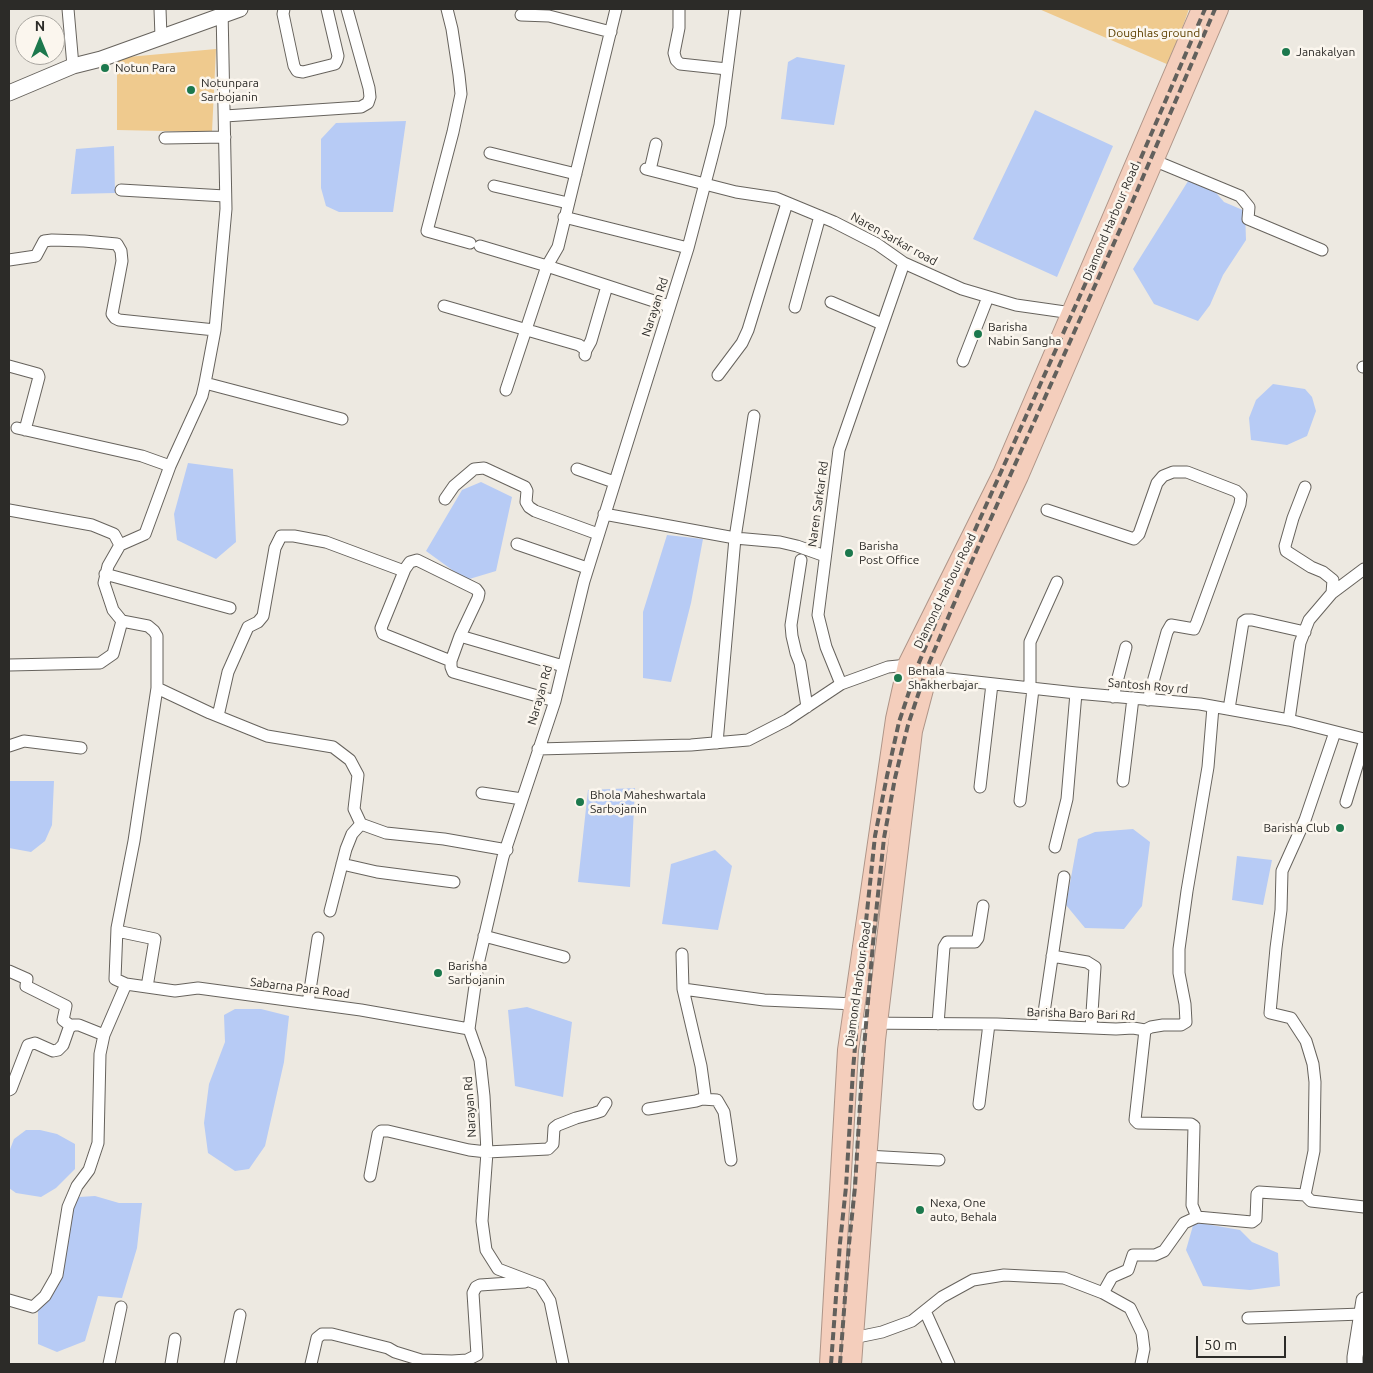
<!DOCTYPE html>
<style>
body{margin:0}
#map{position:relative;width:1373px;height:1373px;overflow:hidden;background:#ede9e1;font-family:Ubuntu,sans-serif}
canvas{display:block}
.frame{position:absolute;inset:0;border:10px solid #2c2b28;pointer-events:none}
.north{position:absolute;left:15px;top:15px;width:50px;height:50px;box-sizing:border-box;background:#fbf6ee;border:1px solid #a8a59f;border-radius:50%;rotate:0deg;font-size:14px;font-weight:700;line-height:20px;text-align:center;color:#2c2b28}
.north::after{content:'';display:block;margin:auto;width:18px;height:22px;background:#1c784d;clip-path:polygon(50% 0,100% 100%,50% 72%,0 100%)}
.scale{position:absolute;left:1196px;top:1336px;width:90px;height:22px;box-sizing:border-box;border:2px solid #2c2b28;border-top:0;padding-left:6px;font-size:15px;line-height:18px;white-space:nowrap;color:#2c2b28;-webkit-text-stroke:4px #fbf6ee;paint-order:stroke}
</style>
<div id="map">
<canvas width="1373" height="1373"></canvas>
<div class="frame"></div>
<div class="north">N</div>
<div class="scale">50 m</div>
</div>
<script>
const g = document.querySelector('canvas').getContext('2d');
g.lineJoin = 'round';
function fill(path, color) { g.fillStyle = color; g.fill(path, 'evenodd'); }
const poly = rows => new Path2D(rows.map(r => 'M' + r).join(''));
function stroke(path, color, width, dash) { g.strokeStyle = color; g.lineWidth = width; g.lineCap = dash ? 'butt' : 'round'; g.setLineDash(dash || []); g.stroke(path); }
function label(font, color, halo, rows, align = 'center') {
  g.font = font + ' Ubuntu,sans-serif'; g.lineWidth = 5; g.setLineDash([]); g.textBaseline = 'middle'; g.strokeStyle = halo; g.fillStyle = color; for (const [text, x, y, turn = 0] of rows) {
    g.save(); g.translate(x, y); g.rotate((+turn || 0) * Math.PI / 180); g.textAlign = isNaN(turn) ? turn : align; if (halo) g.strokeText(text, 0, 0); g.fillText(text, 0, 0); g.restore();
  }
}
fill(poly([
 [1039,9,1189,9,1169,65],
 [216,49,212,132,117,130,117,62,128,57]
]), '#efca8e');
fill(poly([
 [797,57,845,65,834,125,781,119,788,62],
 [1035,110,1113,146,1057,277,973,239],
 [406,121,393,212,339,212,326,206,321,188,321,139,336,123],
 [114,146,115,193,71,194,76,149],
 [1190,178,1212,188,1224,202,1245,211,1246,240,1223,275,1210,305,1198,321,1154,304,1133,269],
 [1273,384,1305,389,1312,397,1316,411,1307,436,1287,445,1251,440,1249,418,1256,400],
 [188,463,233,469,236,542,216,559,177,540,174,514],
 [481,482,512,497,496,571,466,580,426,551,462,490],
 [667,535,703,539,691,603,671,682,643,678,643,612],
 [9,781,54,781,52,825,45,841,31,852,9,848],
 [635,788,630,887,578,882,588,790],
 [1133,829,1150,842,1142,906,1124,929,1085,928,1066,905,1078,839,1095,832],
 [715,850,732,866,718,930,662,924,671,864],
 [1237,856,1272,860,1263,905,1232,900],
 [527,1007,572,1022,563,1097,515,1086,508,1010],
 [235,1009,261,1009,289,1016,284,1062,265,1146,249,1169,235,1171,208,1153,204,1123,209,1084,225,1042,224,1015],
 [26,1130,40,1130,57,1134,75,1144,75,1169,56,1188,41,1197,16,1193,9,1188,9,1152,14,1139],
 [95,1196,119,1203,142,1203,137,1248,122,1298,98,1296,85,1341,57,1352,38,1344,38,1310,60,1270,68,1215,79,1197],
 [1194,1222,1240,1230,1252,1242,1278,1253,1280,1286,1250,1290,1203,1286,1186,1250]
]), '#b7cbf5');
const street = poly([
 [68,9,73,66],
 [160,9,161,37],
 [284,9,283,14,294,66,297,71,303,72,335,64,337,60,338,56,327,9],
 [447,9,452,29,459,75,461,94,453,132,427,231,470,243],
 [679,9,679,28,674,53,676,60,680,64,727,69],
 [521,15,549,16,611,32],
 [225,116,361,107,368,103,370,97,369,88,347,9],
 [165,138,225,137],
 [490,153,576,174],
 [1153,160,1240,196,1249,207,1248,219,1322,250],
 [646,169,736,192,776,198,834,222,877,244,904,263,962,289,1016,305,1072,313],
 [650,170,656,144],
 [494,186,568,203],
 [121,190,225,196],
 [564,217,688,248],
 [480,246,547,266,669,306],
 [9,260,36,256,44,241,52,240,84,241,117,244,121,251,122,261,112,314,115,318,119,320,215,330],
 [904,263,839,450,818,615,826,647,841,684,888,667,908,665,927,676,940,678,1076,693,1200,704,1289,720,1364,739],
 [831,302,882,324],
 [444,306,579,345,586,350,585,355],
 [795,307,820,216],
 [586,350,591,341,607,286],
 [963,361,988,297],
 [9,366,38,374,39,377,25,430],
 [1363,367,1364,367],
 [718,375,742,343,748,330,787,203],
 [205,383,342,419],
 [506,390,547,266,558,247,616,9],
 [17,428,142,456,170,466],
 [577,469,614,482],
 [1305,487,1293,518,1285,546,1286,551,1311,567,1323,572,1333,580,1332,593],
 [445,499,454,486,474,469,484,468,525,487,527,491,526,502,529,507,535,511,598,534],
 [9,510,92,525,114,534,120,545,108,566,104,583,113,610,122,621,113,654,100,663,9,665],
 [1047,510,1134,539,1139,534,1157,483,1163,476,1173,472,1187,472,1236,491,1241,496,1240,504,1197,622,1194,629,1171,625,1167,632,1148,700],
 [604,514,735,538,780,542,797,546,825,556],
 [517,544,587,568],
 [120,545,145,534,170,466,202,396,205,383,215,330,226,209,222,9],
 [801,560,791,625,792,636,796,653,800,663,807,707],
 [105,574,230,608],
 [122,621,148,626,154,631,157,636,157,688,210,713,267,736,333,747,350,760,358,775,354,809,361,824,386,833,444,839,507,850],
 [451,661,460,636],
 [157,688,134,841,117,928,115,979,126,984,175,991,198,988,361,1010,469,1029],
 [1030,689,1030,642,1057,582],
 [1113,697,1126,647],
 [555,701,453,672,451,667,451,661,383,634,381,628,405,569,410,562,417,560,476,589,479,593,478,598,460,636,563,666],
 [1229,709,1243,622,1246,620,1252,620,1305,632],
 [218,716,228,672,248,627,258,622,263,616,275,548,281,536,294,536,326,542,404,571],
 [1289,720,1300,643,1309,620,1332,593,1364,569],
 [717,743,735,538,754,416],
 [9,746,24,741,81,748],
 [538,749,691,745,748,740,787,720,841,684],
 [1123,781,1133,698],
 [980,787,992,684],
 [482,793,522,799],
 [1020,801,1033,689],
 [1346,802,1364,743],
 [1055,847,1067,799,1076,693],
 [342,864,377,872,454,882],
 [330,911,346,849,352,834,361,824],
 [117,931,155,939,147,987],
 [484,936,564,957],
 [682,954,683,989,764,1000,855,1004],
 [1052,956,1087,962,1095,967,1091,1028],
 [9,971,27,979,26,986,66,1006,63,1020,71,1026],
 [308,1003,318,938],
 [852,1023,997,1024,1116,1029,1133,1028,1145,1030,1135,1120,1138,1123,1191,1124,1194,1126,1192,1205,1197,1217,1252,1222,1256,1219,1257,1194,1259,1192,1305,1195,1311,1201,1364,1207],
 [938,1024,944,947,947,942,975,942,978,938,983,906],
 [1042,1026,1064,877],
 [1145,1030,1151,1027,1163,1025,1181,1025,1186,1022,1185,1004,1179,973,1179,949,1187,891,1208,767,1213,707],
 [9,1090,11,1089,28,1045,35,1043,53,1051,58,1050,63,1045,69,1028,73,1025,79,1025,104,1035],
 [702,1099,717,1100,724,1112,731,1160],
 [979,1104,989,1024],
 [648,1109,696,1101,702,1099,705,1095,701,1066,683,989],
 [866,1156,939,1160],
 [370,1176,378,1134,381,1131,388,1131,469,1150,487,1152,548,1149,553,1144,554,1128,558,1125,576,1118,595,1113,601,1111,606,1103],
 [1305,1195,1314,1151,1315,1082,1313,1064,1306,1041,1291,1018,1270,1013,1276,948,1281,910,1282,871,1305,820,1335,732],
 [1103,1293,1112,1277,1128,1270,1133,1255,1155,1255,1164,1251,1184,1223,1197,1217],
 [9,1300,33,1307,45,1296,57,1275,68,1207,77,1186,89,1170,98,1143,100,1054,104,1035,126,984],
 [925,1311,949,1364],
 [1248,1318,1362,1314],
 [853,1338,882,1332,912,1321,942,1297,973,1280,1004,1275,1064,1278,1103,1293,1130,1308,1142,1333,1144,1349,1141,1364],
 [109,1364,121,1307],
 [171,1364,175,1339],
 [230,1364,240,1315],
 [311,1364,317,1338,322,1334,332,1334,388,1348,395,1352,421,1360],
 [419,1364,421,1360,452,1361,467,1360,477,1355,473,1293,476,1287,480,1285,525,1282],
 [563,1364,550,1301,540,1285,498,1269,486,1250,482,1221,487,1152,484,1096,480,1060,469,1029,478,964,503,857,555,701,584,581,688,248,712,157,720,125,735,9]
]);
const secondary = poly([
 [9,93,73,66,101,59,240,9],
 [1355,1364,1355,1357,1364,1300]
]);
const highway = poly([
 [830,1364,848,1050,896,719,908,665,1003,474,1202,9],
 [851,1364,875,1040,912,731,930,663,1018,476,1218,9]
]);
stroke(street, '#67635d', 13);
stroke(secondary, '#67635d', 17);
stroke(highway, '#ae9588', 22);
stroke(street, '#fff', 11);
stroke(secondary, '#fff', 15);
stroke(highway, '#f4cebc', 20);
stroke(poly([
 [831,1364,840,1243,846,1187,853,1070,865,931,875,836,887,776,899,722,918,665,962,559,1122,202,1205,9],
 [840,1364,849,1244,855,1187,862,1071,874,932,884,838,895,778,908,725,927,668,971,563,1131,205,1215,9]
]), '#62605c', 4, [8, 4]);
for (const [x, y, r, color] of [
 [1286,52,5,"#1c784d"],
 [105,68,5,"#1c784d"],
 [191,90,5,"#1c784d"],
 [978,334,5,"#1c784d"],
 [849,553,5,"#1c784d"],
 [898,678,5,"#1c784d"],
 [580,802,5,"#1c784d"],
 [1340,828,5,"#1c784d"],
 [438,973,5,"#1c784d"],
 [920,1210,5,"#1c784d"]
]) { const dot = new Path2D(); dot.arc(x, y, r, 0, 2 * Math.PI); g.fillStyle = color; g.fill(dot); stroke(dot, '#fbf6ee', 2); }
label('12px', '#5d4001', '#fbf6ee', [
 ["Doughlas ground",1154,33]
]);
label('12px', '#2c2b28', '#fbf6ee', [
 ["Janakalyan",1296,52],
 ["Notun Para",115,68],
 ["Notunpara",201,83],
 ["Sarbojanin",201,97],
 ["Barisha",988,327],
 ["Nabin Sangha",988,341],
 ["Barisha",859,546],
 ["Post Office",859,560],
 ["Behala",908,671],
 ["Shakherbajar",908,685],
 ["Bhola Maheshwartala",590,795],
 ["Sarbojanin",590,809],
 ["Barisha Club",1330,828,"right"],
 ["Barisha",448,966],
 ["Sarbojanin",448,980],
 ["Nexa, One",930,1203],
 ["auto, Behala",930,1217]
], 'left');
label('12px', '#2c2b28', '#fbf6ee', [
 ["Diamond Harbour Road",1111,222,-67],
 ["Naren Sarkar road",894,239,29],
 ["Narayan Rd",655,307,-72],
 ["Naren Sarkar Rd",818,504,-82],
 ["Diamond Harbour Road",945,591,-64],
 ["Santosh Roy rd",1148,686,5],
 ["Narayan Rd",540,695,-74],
 ["Diamond Harbour Road",858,984,-82],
 ["Sabarna Para Road",300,988,7],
 ["Barisha Baro Bari Rd",1081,1014,2],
 ["Narayan Rd",470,1107,-94]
]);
</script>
